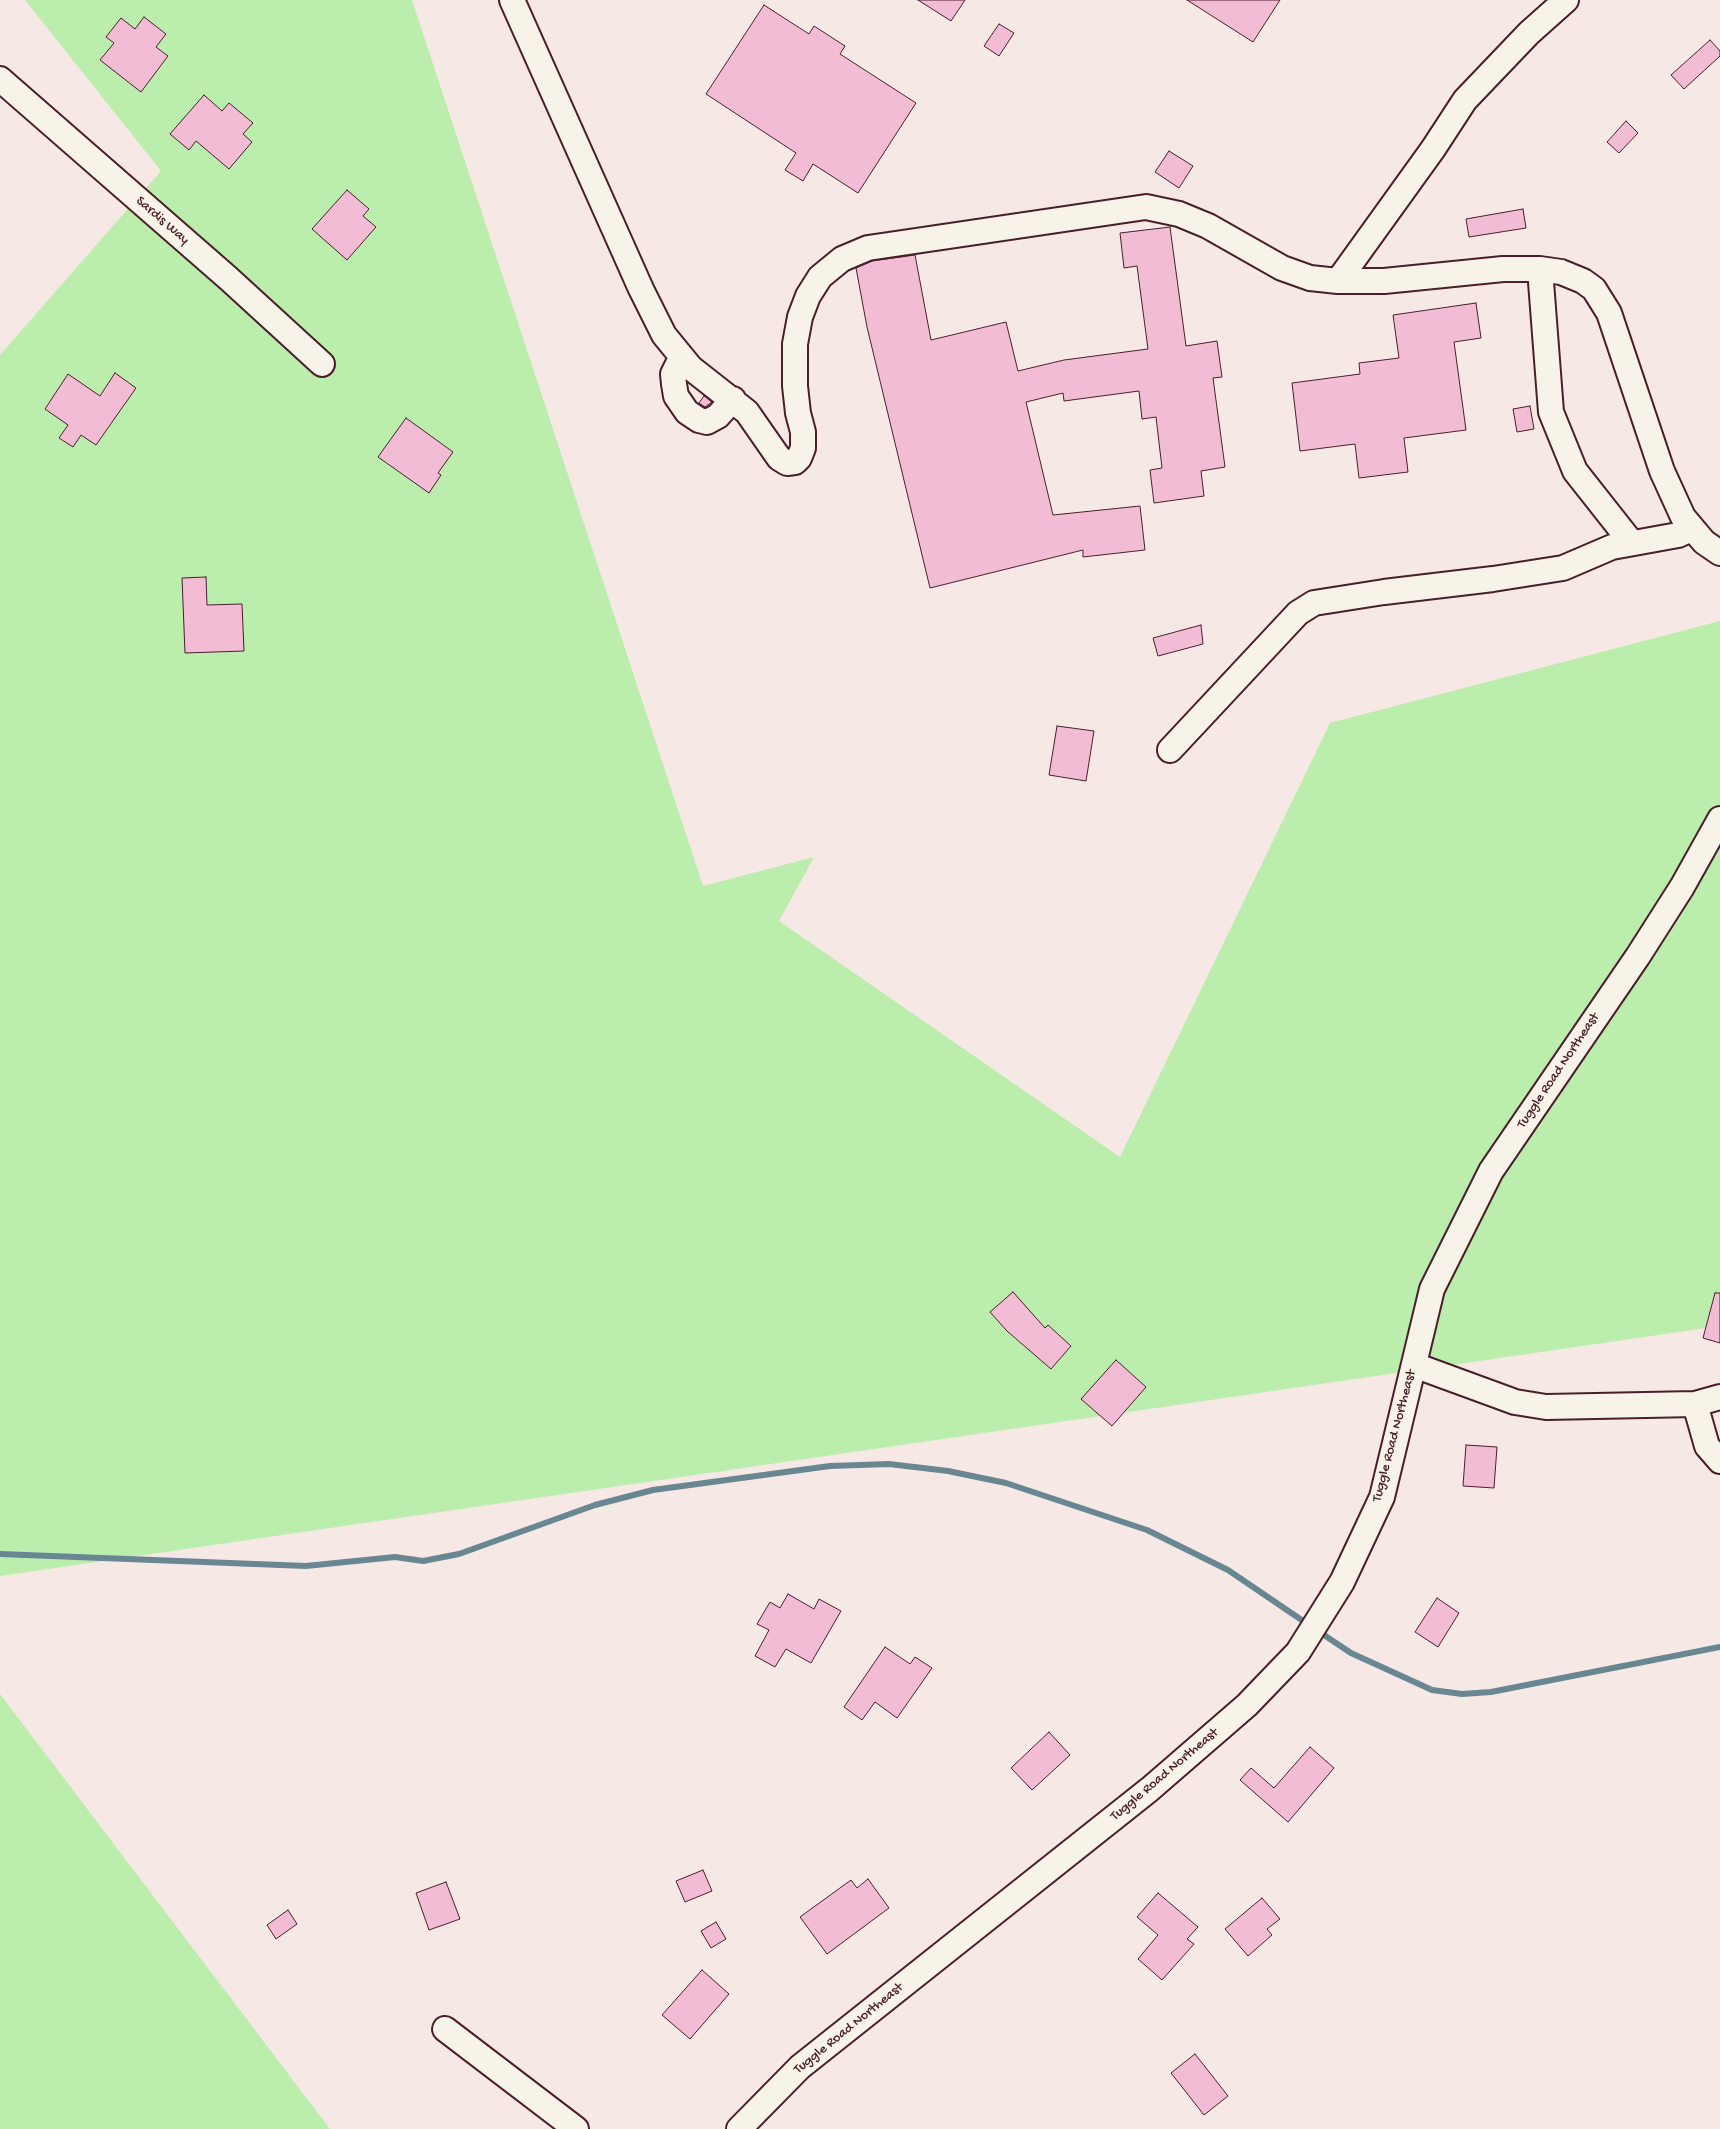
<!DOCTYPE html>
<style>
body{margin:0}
canvas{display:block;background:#f6e8e4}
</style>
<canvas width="1720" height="2129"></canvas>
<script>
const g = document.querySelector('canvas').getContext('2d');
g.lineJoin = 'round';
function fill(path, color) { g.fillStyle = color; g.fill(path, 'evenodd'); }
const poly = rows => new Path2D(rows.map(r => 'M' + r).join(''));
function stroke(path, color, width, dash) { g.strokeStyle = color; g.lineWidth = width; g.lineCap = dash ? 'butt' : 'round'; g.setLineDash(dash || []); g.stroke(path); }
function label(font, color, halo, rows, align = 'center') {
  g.font = font + ' "Gochi Hand",sans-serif'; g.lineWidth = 4; g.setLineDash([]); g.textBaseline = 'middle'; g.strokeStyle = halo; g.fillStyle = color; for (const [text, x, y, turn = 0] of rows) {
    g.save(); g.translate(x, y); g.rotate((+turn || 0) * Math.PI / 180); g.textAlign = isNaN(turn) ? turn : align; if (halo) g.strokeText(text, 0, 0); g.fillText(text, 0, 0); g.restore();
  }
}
fill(poly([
 [25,0,412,0,703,886,814,857,779,921,1120,1157,1330,723,1720,621,1720,1326,0,1576,0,355,161,171],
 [0,1694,330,2129,0,2129]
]), '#bbedad');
stroke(poly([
 [0,1554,306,1566,395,1557,423,1561,459,1554,595,1505,653,1490,830,1466,889,1464,948,1471,1006,1483,1147,1530,1228,1570,1309,1625],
 [1318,1631,1351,1653,1432,1690,1462,1694,1491,1692,1720,1647]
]), '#698793', 6);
const building = poly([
 [918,0,965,0,951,21,918,0],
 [1187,0,1280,0,1253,42,1187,0],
 [764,5,809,34,814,26,845,46,840,54,916,103,858,193,813,164,803,181,785,170,796,153,706,94,764,5],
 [144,17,166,34,156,47,168,56,141,92,100,60,114,43,106,37,121,18,135,29,144,17],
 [999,24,1014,33,999,56,984,46,999,24],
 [1710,40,1720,51,1720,56,1684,89,1671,75,1710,40],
 [204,95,222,111,229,103,253,123,243,134,252,142,229,169,196,141,189,150,170,134,204,95],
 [1626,121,1638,133,1619,153,1607,142,1626,121],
 [1169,151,1193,166,1179,188,1155,172,1169,151],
 [347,190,369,209,363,216,376,227,347,260,312,229,347,190],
 [1523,209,1526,228,1469,237,1466,219,1523,209],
 [1170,227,1186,346,1217,341,1222,377,1213,378,1225,467,1201,471,1204,496,1154,503,1150,470,1162,468,1156,417,1142,419,1139,391,1064,401,1063,393,1026,402,1053,515,1140,506,1145,550,1083,557,1083,550,930,588,867,327,856,268,872,261,915,255,931,340,1006,322,1018,371,1064,360,1148,349,1137,266,1124,268,1120,233,1170,227],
 [1476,303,1481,338,1454,342,1466,430,1404,438,1408,472,1359,478,1355,444,1300,451,1292,383,1360,374,1359,363,1399,358,1393,315,1476,303],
 [115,373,136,388,96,445,81,435,73,447,59,438,68,425,45,409,68,374,100,396,115,373],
 [704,396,712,402,705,407,699,403,704,396],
 [1530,406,1534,429,1517,432,1513,409,1530,406],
 [406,418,453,452,438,473,441,475,429,493,378,457,406,418],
 [206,577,207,605,242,604,244,651,185,653,182,578,206,577],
 [1201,625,1203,644,1158,656,1153,638,1201,625],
 [1057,726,1094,731,1086,781,1049,775,1057,726],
 [1013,1292,1045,1328,1048,1325,1071,1346,1051,1369,1007,1331,990,1312,1013,1292],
 [1715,1293,1720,1293,1720,1343,1703,1338,1715,1293],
 [1116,1360,1146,1387,1112,1426,1081,1399,1116,1360],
 [1466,1445,1497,1447,1494,1488,1463,1486,1466,1445],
 [788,1594,814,1609,819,1599,841,1611,811,1663,786,1649,775,1667,755,1656,769,1630,757,1624,770,1602,780,1608,788,1594],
 [1437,1598,1459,1613,1438,1647,1415,1632,1437,1598],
 [885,1647,910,1664,915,1657,932,1668,897,1718,875,1702,862,1720,844,1707,885,1647],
 [1049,1732,1070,1755,1032,1790,1011,1768,1049,1732],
 [1310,1747,1334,1768,1288,1822,1240,1780,1251,1768,1274,1788,1310,1747],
 [703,1870,712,1891,685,1902,676,1881,703,1870],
 [868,1879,889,1908,827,1954,800,1917,851,1880,857,1888,868,1879],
 [446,1882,460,1919,429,1930,416,1893,446,1882],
 [1158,1893,1198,1927,1187,1939,1194,1944,1162,1980,1138,1959,1158,1935,1137,1917,1158,1893],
 [1262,1898,1280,1919,1267,1929,1272,1935,1248,1956,1225,1929,1262,1898],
 [288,1910,297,1924,276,1939,267,1925,288,1910],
 [716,1922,726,1939,711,1948,701,1931,716,1922],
 [702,1970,729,1994,690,2039,662,2015,702,1970],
 [1195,2054,1228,2096,1204,2115,1171,2073,1195,2054]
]);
fill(building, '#f2bcd5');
stroke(building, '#4a1f2b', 1);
const minor = poly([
 [512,0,641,289,664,335,691,368,747,412,779,458,787,463,795,462,799,458,803,448,803,432,798,413,795,386,795,344,800,317,808,296,820,277,842,259,868,248,1146,207,1179,214,1208,226,1282,268,1310,278,1338,281,1384,281,1503,269,1540,269,1561,272,1583,281,1594,289,1609,313,1662,471,1683,517,1704,542,1720,553],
 [0,79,228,278,322,364],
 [1540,269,1551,412,1575,471,1631,542],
 [1338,281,1433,149,1465,100,1529,33,1566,0],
 [681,358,673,374,674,384,676,396,687,412,699,420,707,422,718,416,733,399],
 [1170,750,1298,613,1314,603,1384,592,1493,579,1563,568,1612,547,1678,535,1691,529],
 [1414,1365,1515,1402,1546,1407,1695,1404,1720,1397],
 [1695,1404,1707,1446,1720,1461],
 [445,2029,576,2129],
 [739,2129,800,2067,1150,1789,1247,1705,1298,1652,1342,1582,1382,1497,1432,1289,1491,1171,1638,956,1682,887,1720,819]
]);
stroke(minor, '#4a1f2b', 28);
stroke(minor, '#f7f3e8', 24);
label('14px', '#4a1f2b', '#f7f3e8', [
 ["Sardis Way",162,221,41],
 ["Tuggle Road Northeast",1559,1071,-56],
 ["Tuggle Road Northeast",1395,1436,-75],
 ["Tuggle Road Northeast",1165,1775,-40],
 ["Tuggle Road Northeast",849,2029,-39]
]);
</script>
